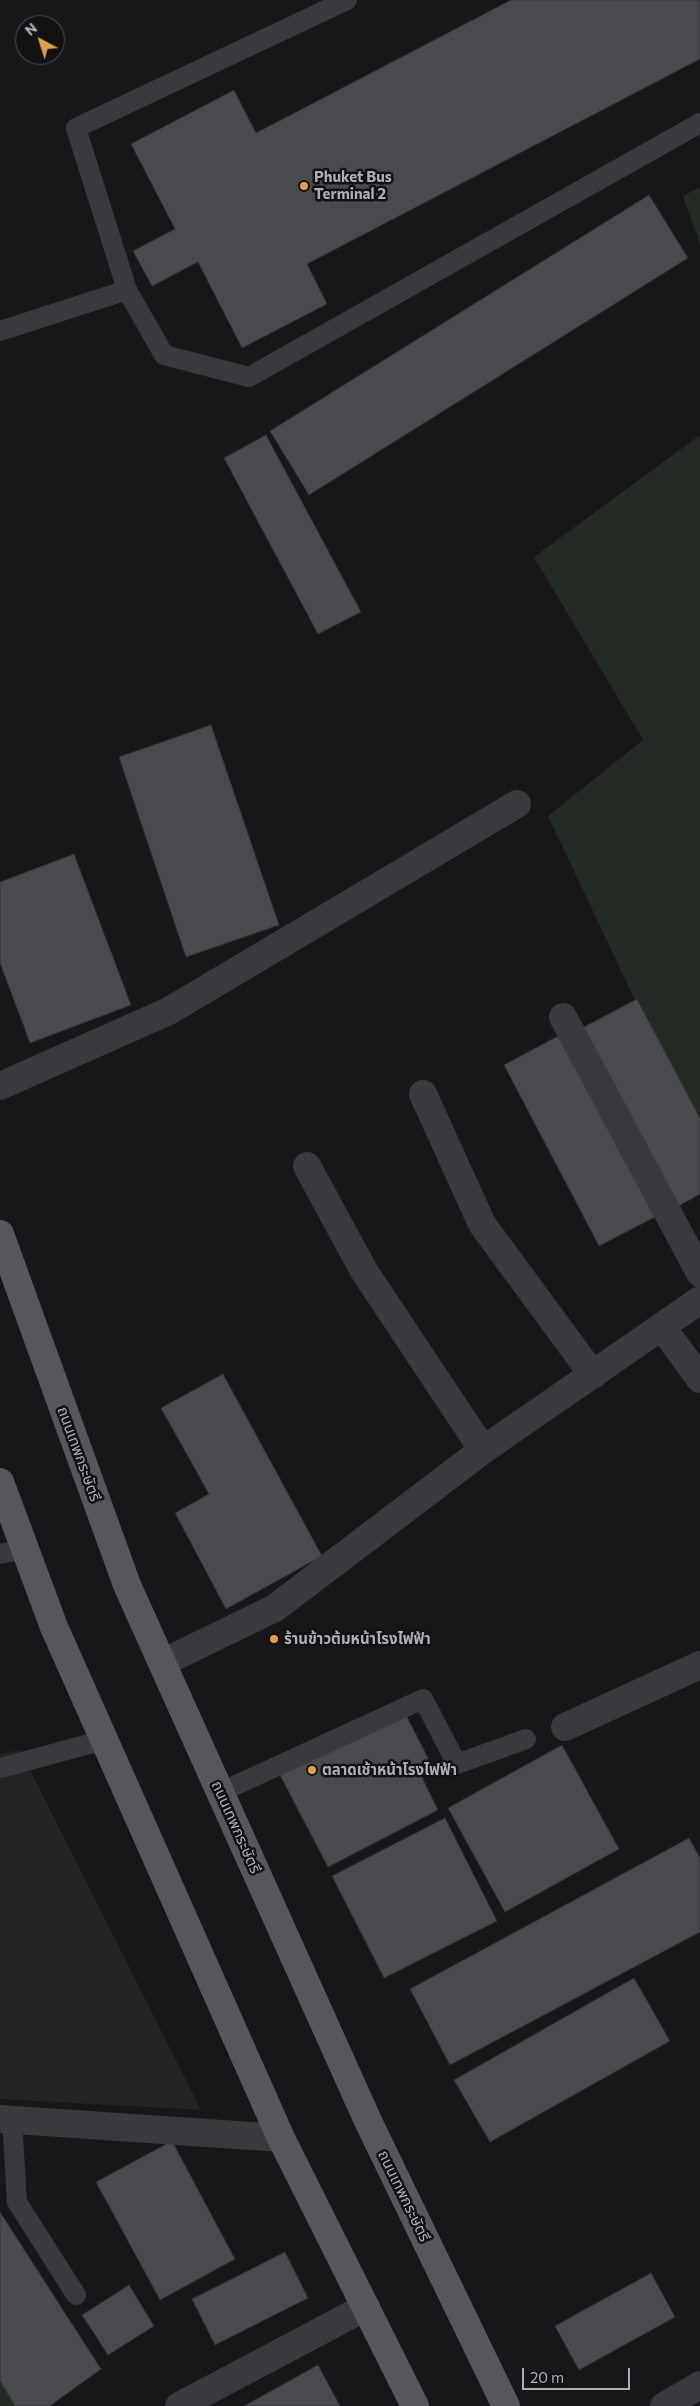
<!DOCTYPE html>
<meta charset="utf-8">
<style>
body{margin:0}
#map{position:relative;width:700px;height:2406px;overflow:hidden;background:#171719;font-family:Commissioner,sans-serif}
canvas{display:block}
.north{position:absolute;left:15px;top:15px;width:50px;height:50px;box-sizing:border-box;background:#121214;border:1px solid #4f5155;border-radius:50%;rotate:320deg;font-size:14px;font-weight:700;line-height:20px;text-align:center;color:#abb0b7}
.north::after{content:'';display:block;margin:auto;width:18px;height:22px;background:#dea04a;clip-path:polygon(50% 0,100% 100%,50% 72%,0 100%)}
.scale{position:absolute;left:522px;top:2368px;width:108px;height:22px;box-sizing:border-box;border:2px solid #abb0b7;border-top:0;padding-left:6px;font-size:15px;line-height:18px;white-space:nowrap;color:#abb0b7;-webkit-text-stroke:4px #121214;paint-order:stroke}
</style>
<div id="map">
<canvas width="700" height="2406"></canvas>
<div class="north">N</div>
<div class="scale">20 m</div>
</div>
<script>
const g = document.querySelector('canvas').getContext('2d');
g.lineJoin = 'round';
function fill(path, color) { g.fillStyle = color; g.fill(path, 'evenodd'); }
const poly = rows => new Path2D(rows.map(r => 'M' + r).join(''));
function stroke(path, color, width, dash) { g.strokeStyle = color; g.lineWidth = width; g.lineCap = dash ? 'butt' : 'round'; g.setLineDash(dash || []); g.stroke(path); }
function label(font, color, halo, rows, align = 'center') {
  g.font = font + ' Commissioner,"Noto Sans Thai",sans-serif'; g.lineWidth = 5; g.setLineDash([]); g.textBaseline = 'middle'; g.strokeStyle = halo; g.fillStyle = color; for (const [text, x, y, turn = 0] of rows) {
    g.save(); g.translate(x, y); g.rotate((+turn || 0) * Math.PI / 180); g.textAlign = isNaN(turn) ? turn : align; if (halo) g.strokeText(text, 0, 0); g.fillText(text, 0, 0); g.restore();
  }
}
fill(poly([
 [20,1750,201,2110,0,2099,0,1754]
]), '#232326');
fill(poly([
 [700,187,700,244,683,196],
 [700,435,700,1138,548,816,643,740,534,557],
 [0,2381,15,2406,0,2406]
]), '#242a24');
const building = poly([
 [511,0,700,0,700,59,307,264,327,304,242,348,198,262,152,286,133,251,175,229,131,144,234,90,256,133,511,0],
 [649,195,688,258,309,495,270,431,649,195],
 [266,435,361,612,318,634,224,458,266,435],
 [211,725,279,925,186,957,119,757,211,725],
 [74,854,131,1005,30,1043,0,963,0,882,74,854],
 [637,999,700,1118,700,1194,675,1208,582,1028,637,999],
 [560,1035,655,1217,599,1246,504,1065,560,1035],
 [223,1374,322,1556,226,1609,175,1513,209,1494,161,1408,223,1374],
 [404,1711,429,1760,417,1767,438,1810,328,1867,280,1775,404,1711],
 [562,1745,619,1849,505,1912,448,1808,562,1745],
 [445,1818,497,1921,384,1978,332,1876,445,1818],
 [689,1838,700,1858,700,1932,450,2065,410,1989,689,1838],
 [634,1978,670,2041,490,2142,454,2080,634,1978],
 [172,2141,235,2259,160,2300,96,2182,172,2141],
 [0,2212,101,2369,50,2406,15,2406,0,2381,0,2212],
 [285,2252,308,2298,215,2345,192,2299,285,2252],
 [651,2273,675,2317,579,2370,555,2326,651,2273],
 [129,2285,154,2326,108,2355,82,2315,129,2285],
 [318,2365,340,2406,244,2406,318,2365]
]);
fill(building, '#494a4e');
stroke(building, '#313235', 1);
stroke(poly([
 [347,0,76,128,127,290,164,355,249,377,700,123],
 [0,331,127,290],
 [0,1554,24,1549],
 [0,1768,104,1740],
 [221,1792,423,1699,457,1764,526,1739],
 [12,2119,17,2202,76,2295]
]), '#393a3d', 20);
stroke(poly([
 [563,1017,700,1273],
 [0,1086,169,1011,517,804],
 [423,1094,482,1224,593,1375],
 [307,1166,364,1271,483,1450],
 [662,1327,700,1379],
 [162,1663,275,1608,483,1450,700,1300],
 [565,1727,700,1665],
 [0,2119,281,2138],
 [179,2406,366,2307],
 [664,2406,700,2385]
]), '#393a3d', 28);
stroke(poly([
 [0,1234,127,1585,368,2121,506,2406],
 [0,1482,54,1627,281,2138,415,2406]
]), '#55575c', 28);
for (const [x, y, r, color] of [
 [304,186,5,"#dea04a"],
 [274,1639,5,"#dea04a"],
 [312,1770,5,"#dea04a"]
]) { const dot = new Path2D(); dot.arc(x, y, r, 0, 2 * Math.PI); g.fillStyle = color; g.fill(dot); stroke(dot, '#121214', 2); }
label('bold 15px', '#abb0b7', '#121214', [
 ["Phuket Bus",314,177],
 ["Terminal 2",314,194],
 ["ร้านข้าวต้มหน้าโรงไฟฟ้า",284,1639],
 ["ตลาดเช้าหน้าโรงไฟฟ้า",322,1770]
], 'left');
label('15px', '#abb0b7', '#121214', [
 ["ถนนเทพกระษัตรี",79,1454,70],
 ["ถนนเทพกระษัตรี",236,1827,66],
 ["ถนนเทพกระษัตรี",404,2196,64]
]);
</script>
